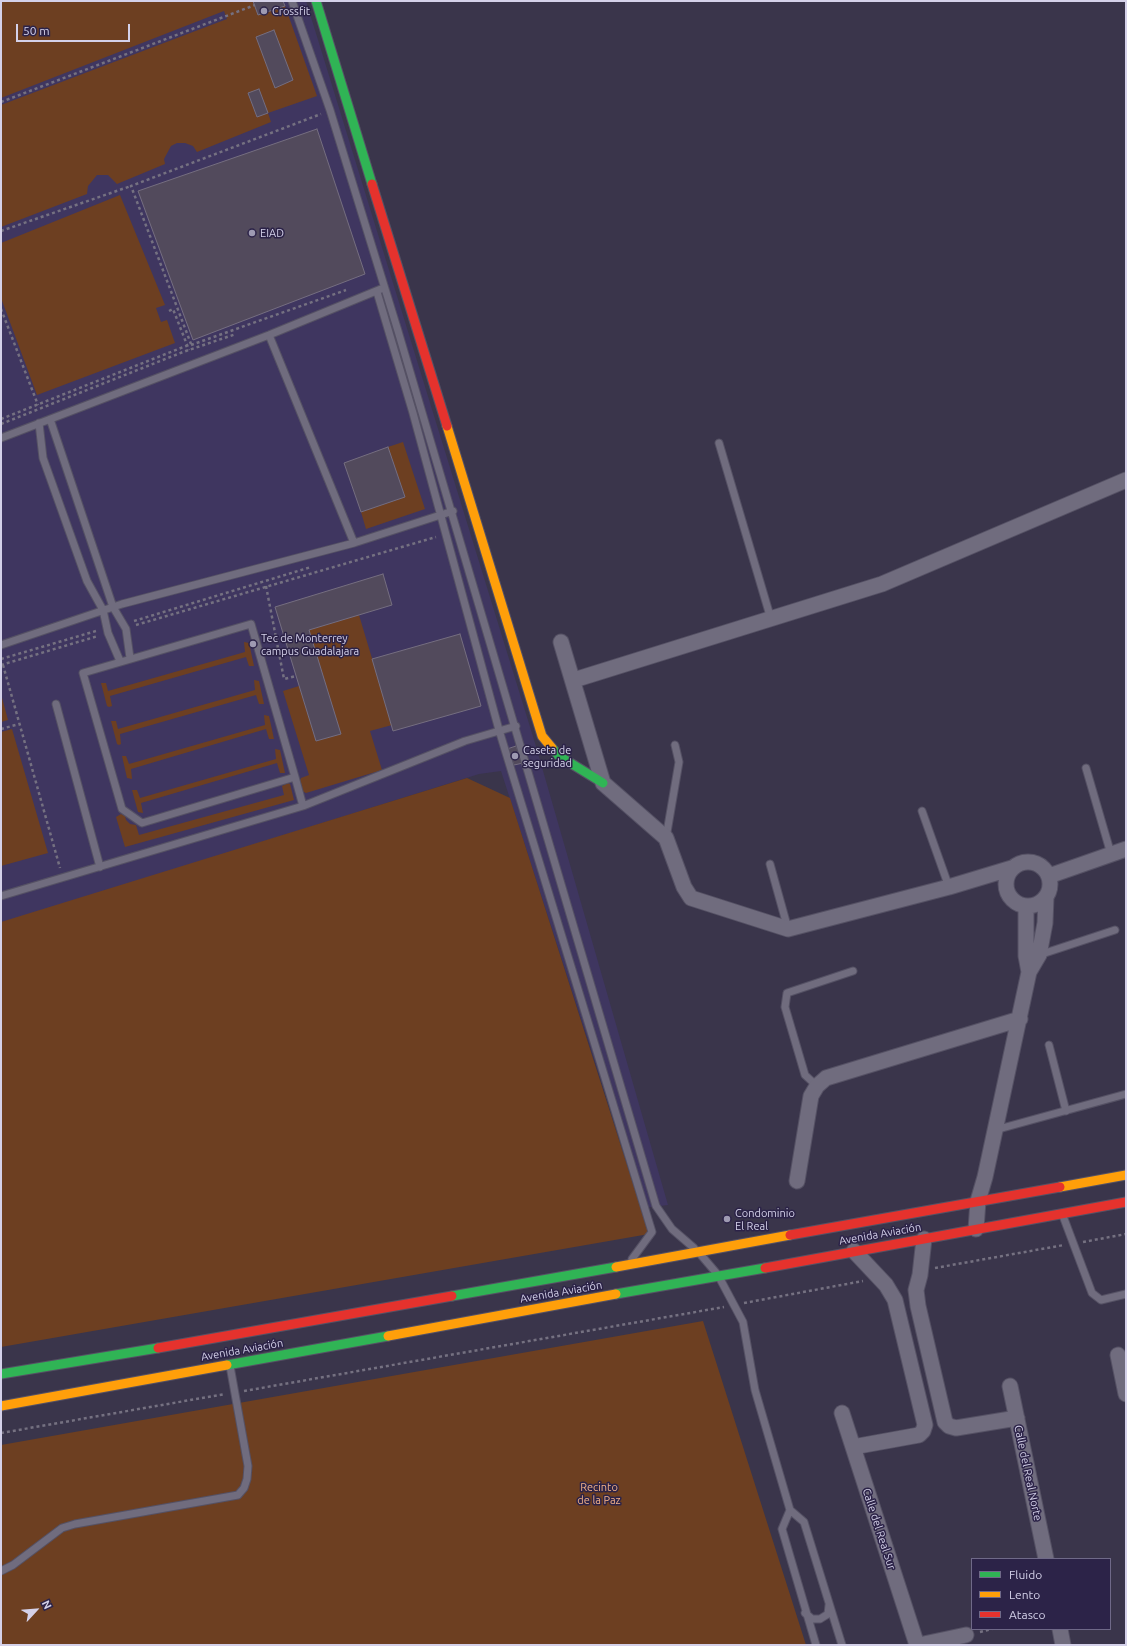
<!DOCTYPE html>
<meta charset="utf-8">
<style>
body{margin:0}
#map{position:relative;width:1127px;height:1646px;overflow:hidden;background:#3a354b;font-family:Ubuntu,sans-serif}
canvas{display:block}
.frame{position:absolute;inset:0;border:2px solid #d4d1e9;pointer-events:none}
.legend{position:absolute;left:971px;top:1558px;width:140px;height:72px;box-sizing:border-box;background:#2c2348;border:1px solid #6f6988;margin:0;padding:5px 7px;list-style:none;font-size:12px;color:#d4d1e9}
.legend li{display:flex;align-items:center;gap:8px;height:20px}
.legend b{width:20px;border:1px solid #6f6988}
.north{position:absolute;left:16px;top:1590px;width:40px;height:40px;-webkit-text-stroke:3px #2c2348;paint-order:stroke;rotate:64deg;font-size:11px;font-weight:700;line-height:16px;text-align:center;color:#d4d1e9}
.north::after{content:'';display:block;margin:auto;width:14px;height:18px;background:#d4d1e9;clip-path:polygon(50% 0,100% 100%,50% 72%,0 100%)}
.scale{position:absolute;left:16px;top:24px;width:114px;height:18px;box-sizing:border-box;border:2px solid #d4d1e9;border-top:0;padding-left:5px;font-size:12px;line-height:14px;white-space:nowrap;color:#d4d1e9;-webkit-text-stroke:3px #2c2348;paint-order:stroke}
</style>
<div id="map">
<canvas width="1127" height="1646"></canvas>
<div class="frame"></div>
<ul class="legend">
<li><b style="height:5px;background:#30b455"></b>Fluido</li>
<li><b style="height:5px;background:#ff9f0a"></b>Lento</li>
<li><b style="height:5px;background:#e5322d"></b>Atasco</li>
</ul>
<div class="north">N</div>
<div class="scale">50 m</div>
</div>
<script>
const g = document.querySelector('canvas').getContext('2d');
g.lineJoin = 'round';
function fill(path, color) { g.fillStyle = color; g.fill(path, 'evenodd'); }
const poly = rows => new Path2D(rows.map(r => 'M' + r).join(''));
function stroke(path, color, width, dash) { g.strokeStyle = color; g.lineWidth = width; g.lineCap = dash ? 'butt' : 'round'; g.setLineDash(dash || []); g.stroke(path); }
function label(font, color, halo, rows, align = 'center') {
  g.font = font + ' Ubuntu,sans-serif'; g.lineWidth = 3; g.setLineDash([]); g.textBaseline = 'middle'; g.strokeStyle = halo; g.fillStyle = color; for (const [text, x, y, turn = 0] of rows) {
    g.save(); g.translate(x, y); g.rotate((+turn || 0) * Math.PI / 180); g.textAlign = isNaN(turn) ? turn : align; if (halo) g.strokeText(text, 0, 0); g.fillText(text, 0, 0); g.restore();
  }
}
fill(poly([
 [1,1,306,1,535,743,668,1205,642,1208,501,771,479,774,1,924]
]), '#3f3660');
fill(poly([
 [1,1,253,1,258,15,285,6,317,96,268,113,271,122,197,152,193,146,185,143,177,143,171,146,164,159,165,164,117,184,108,175,97,175,88,186,87,194,1,227,1,105,227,19,224,11,1,98],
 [259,89,268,113,257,117,248,94],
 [120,195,165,305,156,308,161,322,167,320,175,343,37,395,1,298,1,243],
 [403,442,425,509,366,529,361,512,405,497,388,447],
 [359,615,392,725,370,731,382,770,306,793,302,791,299,783,301,778,309,775,283,691,299,686,316,741,341,734,309,630],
 [244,642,249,643,254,666,249,666,246,657,110,696,112,706,109,707,107,706,101,683,106,683,108,691,245,652],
 [254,680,259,681,264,704,259,704,256,695,120,734,121,744,119,745,117,744,111,721,116,721,118,729,255,690],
 [1,694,8,720,1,722],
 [264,715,269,716,274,739,269,739,266,729,131,769,132,779,127,778,122,756,126,756,129,764,265,725],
 [12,729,48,853,1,866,1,732],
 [275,749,280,750,285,773,280,773,277,763,141,803,143,813,138,812,132,790,137,790,140,798,276,759],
 [467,778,510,798,649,1234,1,1347,1,922],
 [288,783,290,784,294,800,125,847,116,817,121,814,125,816,126,820,130,824,136,825,139,835,284,795,282,786],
 [703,1321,806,1645,1,1645,1,1445]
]), '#6d3f21');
const building = poly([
 [253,1,283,1,285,6,258,15,253,1],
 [274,30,293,80,275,88,256,37,274,30],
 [259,89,268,113,257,117,248,93,259,89],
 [317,129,365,274,193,340,138,191,317,129],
 [388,447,405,497,361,512,344,463,388,447],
 [383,574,392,605,309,630,341,734,316,741,275,607,383,574],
 [460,634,481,706,393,731,372,659,460,634],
 [516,746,523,763,514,765,507,749,516,746]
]);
fill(building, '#524a5c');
stroke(building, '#756e80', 1);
const lane = poly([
 [292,1,330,110,398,331,656,1206,672,1229,694,1248],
 [377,292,413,413,499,730,652,1232,632,1259],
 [269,335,354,543,453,511],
 [50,419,113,607,126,629,130,658],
 [39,423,43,458,87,581,103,610,108,633,120,661],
 [1,438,269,335,381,289],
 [719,443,771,619],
 [251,624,295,777,142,823,122,809,83,673,251,624],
 [1,645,122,604,354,543],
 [56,704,100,867],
 [1086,768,1111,854],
 [295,777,303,806],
 [922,811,949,887],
 [666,838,679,762,675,745],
 [770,864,788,929],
 [1,896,303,806,465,741,516,726],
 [1039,955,1115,930],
 [1049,1045,1066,1111],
 [817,1086,805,1075,785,1007,787,993,853,971],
 [995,1130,1126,1094],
 [1063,1216,1092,1293,1101,1300,1126,1294],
 [701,1255,718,1275,743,1322,755,1390,790,1510,804,1522,842,1645],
 [790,1510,782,1529,816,1645],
 [1,1571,13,1565,62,1528,75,1524,238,1495,244,1488,247,1479,248,1466,230,1366],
 [805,1613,812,1619,820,1619,828,1614,829,1605]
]);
const street = poly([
 [561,642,603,783,666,838,684,887,691,898,788,929,949,887,1012,868],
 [574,680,882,584,1126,480],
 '1006 884a22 22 0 1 1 44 0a22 22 0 1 1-44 0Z',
 [1049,876,1126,849],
 [1026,906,1026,956,1029,972],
 [797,1181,811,1096,817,1086,826,1078,1020,1019],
 [976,1229,978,1201,985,1177,1029,972,1039,955,1045,923,1046,897],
 [924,1239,920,1275,916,1290,918,1306,945,1422,949,1426,956,1428,1017,1418],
 [1118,1355,1126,1394],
 [1010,1386,1046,1559],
 [842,1413,917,1645],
 [853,1447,919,1435,923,1431,925,1425,895,1300,886,1285,854,1251],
 [1060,1629,1063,1645],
 [919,1645,966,1635]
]);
const fast = poly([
 [316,1,372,184],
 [552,748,559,756,603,783],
 [616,1294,765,1268],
 [452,1296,616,1267],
 [227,1365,388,1336],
 [1,1374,158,1348]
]);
const slow = poly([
 [447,426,542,736,552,748],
 [1060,1187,1126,1175],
 [616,1267,790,1235],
 [388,1336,616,1294],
 [1,1406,227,1365]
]);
const jam = poly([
 [372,184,447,426],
 [790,1235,1060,1187],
 [765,1268,1126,1202],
 [158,1348,452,1296]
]);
stroke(lane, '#555164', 9);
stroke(street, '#555164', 17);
stroke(fast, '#555164', 11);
stroke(slow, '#555164', 11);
stroke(jam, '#555164', 11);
stroke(poly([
 [1,102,255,5],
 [1,231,131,186],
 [1,309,38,405],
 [169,311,173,309,189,350],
 [191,345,346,290],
 [1,419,191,344,131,186,321,114],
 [1,424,183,352,236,334],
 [266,586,284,679,296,676],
 [134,621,311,567],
 [136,625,436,537],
 [1,659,96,631],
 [1,665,98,636],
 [3,665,60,868],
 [1,729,19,724],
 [1083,1242,1126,1234],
 [935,1268,1064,1245],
 [744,1303,863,1281],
 [244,1391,724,1307],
 [1,1433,225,1394],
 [980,1632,992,1629]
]), '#757181', 2.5, [3, 3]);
stroke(lane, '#706c7e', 7);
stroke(street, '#706c7e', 15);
stroke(fast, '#30b455', 9);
stroke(slow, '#ff9f0a', 9);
stroke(jam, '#e5322d', 9);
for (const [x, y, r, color] of [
 [264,11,4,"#9e9ab2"],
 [252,233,4,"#9e9ab2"],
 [253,644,4,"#9e9ab2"],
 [515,756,4,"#9e9ab2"],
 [727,1219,4,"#9e9ab2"]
]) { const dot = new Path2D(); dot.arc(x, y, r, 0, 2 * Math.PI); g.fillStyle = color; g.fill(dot); stroke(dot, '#2c2348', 1.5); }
label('11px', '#d4d1e9', '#2c2348', [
 ["Crossfit",272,11],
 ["EIAD",260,233],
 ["Tec de Monterrey",261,638],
 ["campus Guadalajara",261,651],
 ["Caseta de",523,750],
 ["seguridad",523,763],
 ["Condominio",735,1213],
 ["El Real",735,1226]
], 'left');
label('11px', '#d4d1e9', '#2c2348', [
 ["Avenida Aviación",880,1234,-10],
 ["Avenida Aviación",561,1292,-10],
 ["Avenida Aviación",242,1350,-10],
 ["Calle del Real Norte",1028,1473,78],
 ["Calle del Real Sur",879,1529,72]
]);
label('11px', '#f3b188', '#2c2348', [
 ["Recinto",599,1487],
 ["de la Paz",599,1500]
]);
</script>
